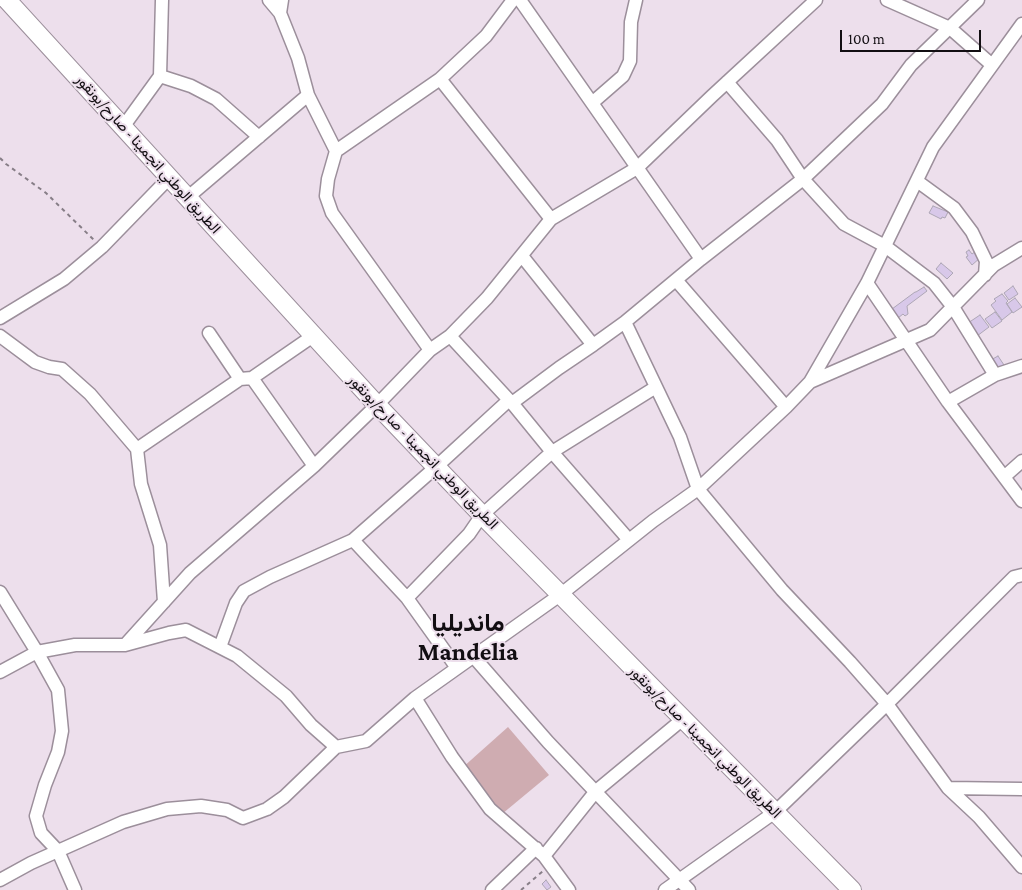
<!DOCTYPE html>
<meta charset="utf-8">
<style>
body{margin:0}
#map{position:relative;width:1022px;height:890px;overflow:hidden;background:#eddfec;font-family:"Crimson Pro",serif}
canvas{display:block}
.scale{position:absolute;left:840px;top:30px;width:141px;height:22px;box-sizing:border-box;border:2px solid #120e12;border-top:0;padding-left:6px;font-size:15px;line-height:18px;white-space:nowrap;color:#120e12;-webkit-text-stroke:4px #eddfec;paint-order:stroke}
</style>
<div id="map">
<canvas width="1022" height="890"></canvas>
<div class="scale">100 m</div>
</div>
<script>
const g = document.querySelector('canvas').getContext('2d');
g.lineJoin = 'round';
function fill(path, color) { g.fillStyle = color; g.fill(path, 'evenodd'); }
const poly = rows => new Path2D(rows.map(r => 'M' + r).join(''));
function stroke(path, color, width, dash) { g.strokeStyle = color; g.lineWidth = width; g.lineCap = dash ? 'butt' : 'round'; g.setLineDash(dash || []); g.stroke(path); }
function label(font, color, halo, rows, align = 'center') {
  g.font = font + ' "Crimson Pro",Vazirmatn,serif'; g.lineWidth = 4; g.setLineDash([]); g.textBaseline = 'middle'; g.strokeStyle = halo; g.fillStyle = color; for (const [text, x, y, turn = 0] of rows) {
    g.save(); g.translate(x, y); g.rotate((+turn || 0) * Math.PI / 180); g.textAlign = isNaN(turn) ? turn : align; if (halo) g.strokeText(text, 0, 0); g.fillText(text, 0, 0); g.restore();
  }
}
fill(poly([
 [508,727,549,775,502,814,462,768]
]), '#cfacb1');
const building = poly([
 [933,206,948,212,945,218,942,217,941,219,929,213,933,206],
 [969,250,972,254,976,251,981,257,972,265,966,257,968,256,966,252,969,250],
 [941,263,953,273,947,279,936,269,941,263],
 [1013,286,1018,294,1009,300,1004,293,1013,286],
 [924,287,927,291,907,306,908,314,905,316,903,314,898,318,892,309,915,292,916,292,924,287],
 [1002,294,1008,301,1006,303,1012,312,1002,320,991,305,996,301,994,299,1002,294],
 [1015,298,1022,307,1013,313,1007,304,1015,298],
 [995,312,1002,321,992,328,985,319,995,312],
 [980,315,989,327,977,336,968,323,980,315],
 [998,356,1004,365,998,369,991,360,998,356],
 [546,880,551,887,547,890,542,884,546,880]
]);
fill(building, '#d8c8e9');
stroke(building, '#ada6b5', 1);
const minor = poly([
 [269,0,280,13],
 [282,0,280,13,298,58,308,95,336,151,328,179,326,196,332,213,430,350],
 [520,0,701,259],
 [887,0,950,28,992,65],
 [160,76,191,86,216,99,259,137],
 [440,79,551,219],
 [727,82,777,140,803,179,844,224,885,246,934,283,953,307,995,375],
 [592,103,623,76,630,61,631,22,636,0],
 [123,127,160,76,162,0],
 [336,151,440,79,486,36,513,0],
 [917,181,954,208,972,232,986,261,985,275],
 [187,198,308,95],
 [522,256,593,345],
 [676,280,786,407],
 [867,283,948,402,1022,501],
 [0,318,64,279,102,247,169,178],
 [625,322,680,437,698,489,782,590,850,662,887,704,948,788,979,817,1022,867],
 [209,333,240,379,252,378,314,466],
 [0,336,35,362,49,367,62,369,90,394,137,449,141,484,160,545,164,602],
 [450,336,509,400],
 [252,378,313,336],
 [810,382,930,330,994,265,1022,248],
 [948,402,995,375,1022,366],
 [512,403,552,452,629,540],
 [137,449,240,379],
 [1004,477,1022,461],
 [353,540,407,598,457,668],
 [0,592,37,652,58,690,62,731,58,752,45,785,36,816,41,833,58,851,75,890],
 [407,598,469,534,482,515,552,452,656,387],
 [125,645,190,573,314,466,377,405,430,350,450,336,487,298,551,219,637,168,712,96,816,0],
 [220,647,236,603,244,591,270,577,353,540,436,467,509,400,512,403,559,368,593,345,625,322,701,259,803,179,882,104,911,65,978,0],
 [473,656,548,742,689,890],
 [0,672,37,652,75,645,125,645,169,633,186,630,237,656,286,696,311,725,336,747],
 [415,698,452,757,490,809,544,856,569,890],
 [948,788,1022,789],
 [544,856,596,791,683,719],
 [0,880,31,863,123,822,167,809,201,806,227,810,243,818,267,809,284,797,336,747,366,741,415,698,560,595,653,521,698,489,786,407,810,382,867,283,933,147,1022,24],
 [492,890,536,848],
 [665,890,775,812,887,704,1014,577,1022,575]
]);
const highway = poly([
 [7,0,377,405,482,515,852,890]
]);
stroke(minor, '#9c8f9b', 15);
stroke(highway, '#9c8f9b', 20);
stroke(poly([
 [0,158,6,164,46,193,94,240],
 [521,890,543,871]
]), '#877e87', 2, [4, 4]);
stroke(minor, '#fff', 12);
stroke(highway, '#fff', 18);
label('15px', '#120e12', '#eddfec', [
 ["الطريق الوطني انجمينا - صارح/بونقور",148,154,48],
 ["الطريق الوطني انجمينا - صارح/بونقور",423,452,46],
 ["الطريق الوطني انجمينا - صارح/بونقور",705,742,45]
]);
label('bold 25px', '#120e12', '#eddfec', [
 ["مانديليا",468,623],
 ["Mandelia",468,652]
]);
</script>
